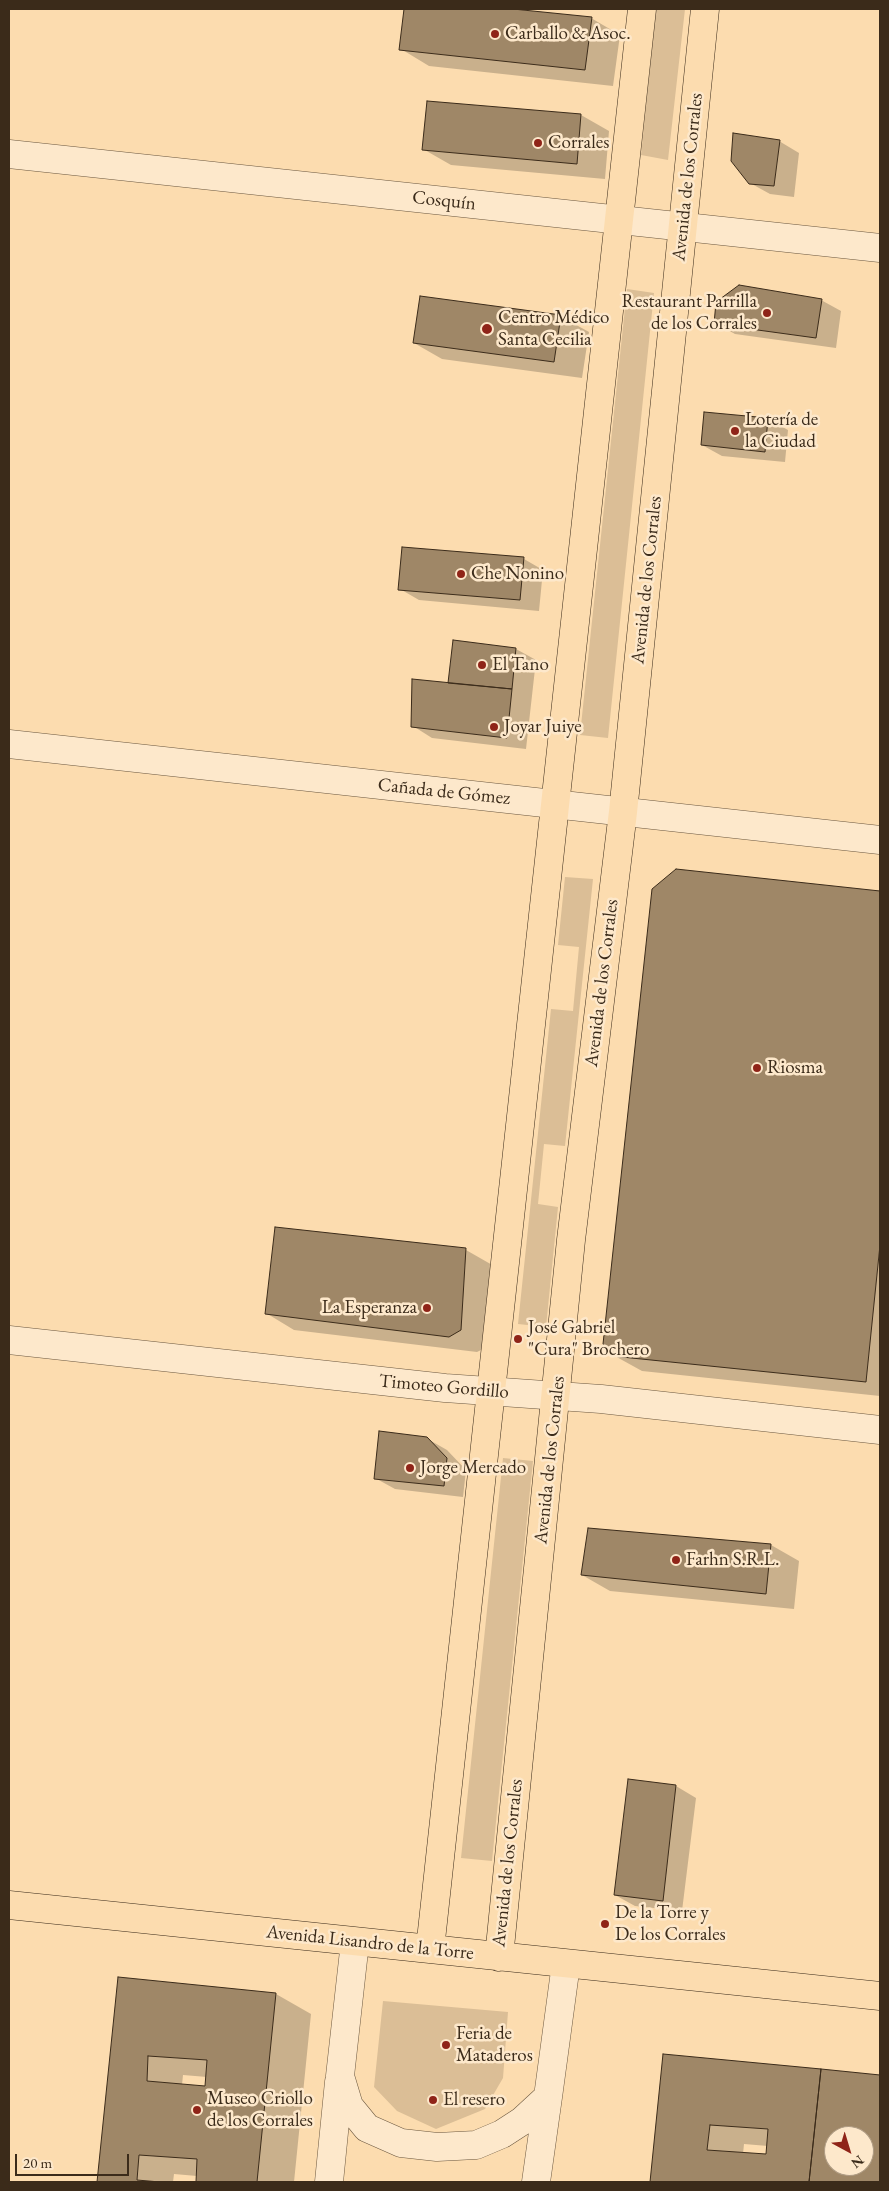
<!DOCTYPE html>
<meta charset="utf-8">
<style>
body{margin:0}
#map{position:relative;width:889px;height:2191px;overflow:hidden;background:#fcdcaf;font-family:"EB Garamond",serif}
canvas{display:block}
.frame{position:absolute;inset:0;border:10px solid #3b2b1a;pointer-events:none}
.north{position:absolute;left:824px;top:2126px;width:50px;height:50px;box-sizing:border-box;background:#fde8cb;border:1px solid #af9c84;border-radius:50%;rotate:141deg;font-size:14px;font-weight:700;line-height:20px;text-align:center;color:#3b2b1a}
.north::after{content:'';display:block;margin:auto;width:18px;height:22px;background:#8f2418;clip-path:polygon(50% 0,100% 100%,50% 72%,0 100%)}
.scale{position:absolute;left:15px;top:2154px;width:114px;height:22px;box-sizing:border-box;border:2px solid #3b2b1a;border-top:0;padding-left:6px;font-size:15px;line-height:18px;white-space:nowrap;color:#3b2b1a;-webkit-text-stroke:4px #fde8cb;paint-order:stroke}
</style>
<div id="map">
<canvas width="889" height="2191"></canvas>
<div class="frame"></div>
<div class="north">N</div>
<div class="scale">20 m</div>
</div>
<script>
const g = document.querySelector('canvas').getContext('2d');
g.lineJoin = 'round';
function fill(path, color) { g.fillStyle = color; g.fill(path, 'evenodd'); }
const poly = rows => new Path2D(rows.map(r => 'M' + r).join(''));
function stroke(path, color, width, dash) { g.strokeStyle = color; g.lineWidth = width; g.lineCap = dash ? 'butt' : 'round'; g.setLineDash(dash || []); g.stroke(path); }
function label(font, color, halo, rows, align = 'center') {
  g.font = font + ' "EB Garamond",serif'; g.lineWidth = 5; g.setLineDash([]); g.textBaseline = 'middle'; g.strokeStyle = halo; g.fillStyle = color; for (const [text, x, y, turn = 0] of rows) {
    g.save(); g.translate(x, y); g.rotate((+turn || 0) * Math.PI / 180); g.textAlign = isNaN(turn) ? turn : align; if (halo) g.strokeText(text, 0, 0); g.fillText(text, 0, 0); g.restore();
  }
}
fill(poly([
 [656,9,685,9,668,160,641,155],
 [627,289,654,293,608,738,580,735],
 [565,877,593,879,565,1146,544,1144,538,1204,558,1207,546,1327,518,1324,551,1009,573,1011,579,947,558,945],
 [503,1458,533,1461,492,1861,461,1858],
 [383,2001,508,2012,503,2078,485,2109,436,2129,397,2111,374,2087]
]), '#dbbe96');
fill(poly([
 [405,9,501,9,591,18,620,35,613,86,429,66,401,49],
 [581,115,609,131,605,179,451,165,423,149],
 [779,141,799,153,794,197,770,194,750,183],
 [821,300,841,311,836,348,735,334,715,323],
 [560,316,589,332,582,378,442,359,414,343],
 [705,413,768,419,788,430,785,462,722,456,702,445],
 [524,559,543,570,539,611,419,600,400,589],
 [516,649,536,660,526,749,432,738,413,726,449,684],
 [677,871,880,892,880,1396,642,1371,613,1355],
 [466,1250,494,1266,489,1346,477,1352,294,1330,266,1313],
 [426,1438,447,1450,466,1470,463,1497,395,1489,375,1478],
 [589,1530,771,1545,799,1561,794,1609,610,1591,582,1575],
 [629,1781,676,1786,696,1798,682,1911,635,1906,615,1895],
 [119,1979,276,1994,311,2014,294,2182,197,2182,197,2176,174,2174,173,2182,99,2182],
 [183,2075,207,2077,206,2087,182,2085],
 [664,2056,880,2076,880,2182,651,2182],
 [834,2136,864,2136,864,2166,834,2166],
 [744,2144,768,2146,767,2156,743,2154]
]), '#0003');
const building = poly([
 [404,9,513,9,592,17,585,70,399,50,404,9],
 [427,101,581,114,577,164,422,150,427,101],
 [733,133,780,140,774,186,749,184,731,161,733,133],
 [739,285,822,299,816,338,714,324,716,302,739,285],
 [420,296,561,315,554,362,413,343,420,296],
 [704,412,768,418,765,452,701,445,704,412],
 [402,547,524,557,520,600,398,590,402,547],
 [453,640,516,648,512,689,448,683,453,640],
 [412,679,512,689,507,738,411,727,412,679],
 [676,869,880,891,880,1245,866,1382,612,1356,603,1344,652,889,676,869],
 [275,1227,466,1248,461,1330,449,1337,265,1314,275,1227],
 [379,1431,427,1437,447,1458,444,1486,374,1479,379,1431],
 [588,1528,771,1544,766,1594,581,1575,588,1528],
 [628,1779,676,1785,663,1901,614,1895,628,1779],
 [118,1977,276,1993,257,2182,196,2182,197,2159,139,2155,137,2180,160,2182,97,2182,118,1977],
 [148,2056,207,2060,205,2086,147,2081,148,2056],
 [663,2054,821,2069,809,2182,650,2182,663,2054],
 [710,2125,768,2129,766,2154,707,2150,710,2125],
 [821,2069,880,2075,880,2182,809,2182,821,2069],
 [834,2136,864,2136,864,2166,834,2166,834,2136]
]);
fill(building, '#9f8767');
stroke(building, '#3b2b1a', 1);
const minor = poly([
 [9,154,880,248],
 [9,744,880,840],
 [9,1340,445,1388,601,1399,880,1430],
 [355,1942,340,2076,349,2106,367,2128,401,2143,437,2147,476,2145,502,2134,522,2121,548,2097,566,1964],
 [329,2182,339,2082],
 [536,2182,548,2097]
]);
const major = poly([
 [9,1905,880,1996],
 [430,1949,642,9],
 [499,1957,571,1240,623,812,705,9]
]);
stroke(minor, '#6b573f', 29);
stroke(major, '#3b2b1a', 29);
stroke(minor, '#fde8cb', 28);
stroke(major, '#fcdcaf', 28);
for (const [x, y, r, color] of [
 [495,34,5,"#8f2418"],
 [538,143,5,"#8f2418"],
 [767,313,5,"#8f2418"],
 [487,329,6,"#8f2418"],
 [735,431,5,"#8f2418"],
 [461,574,5,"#8f2418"],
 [482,665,5,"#8f2418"],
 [494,727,5,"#8f2418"],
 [757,1068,5,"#8f2418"],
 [427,1308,5,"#8f2418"],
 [518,1339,5,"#8f2418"],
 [410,1468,5,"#8f2418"],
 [676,1560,5,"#8f2418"],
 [605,1924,5,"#8f2418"],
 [446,2045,5,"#8f2418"],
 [433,2100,5,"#8f2418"],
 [197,2110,5,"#8f2418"]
]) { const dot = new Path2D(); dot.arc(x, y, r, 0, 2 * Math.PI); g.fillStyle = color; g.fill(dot); stroke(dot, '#fde8cb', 2); }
label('19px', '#3b2b1a', '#fde8cb', [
 ["Carballo & Asoc.",505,34],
 ["Corrales",548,143],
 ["Restaurant Parrilla",757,302,"right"],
 ["de los Corrales",757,324,"right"],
 ["Centro Médico",498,318],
 ["Santa Cecilia",498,340],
 ["Lotería de",745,420],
 ["la Ciudad",745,442],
 ["Che Nonino",471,574],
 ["El Tano",492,665],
 ["Joyar Juiye",504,727],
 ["Riosma",767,1068],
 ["La Esperanza",417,1308,"right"],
 ["José Gabriel",528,1328],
 ["\"Cura\" Brochero",528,1350],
 ["Jorge Mercado",420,1468],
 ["Farhn S.R.L.",686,1560],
 ["De la Torre y",615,1913],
 ["De los Corrales",615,1935],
 ["Feria de",456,2034],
 ["Mataderos",456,2056],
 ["Museo Criollo",207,2099],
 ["de los Corrales",207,2121],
 ["El resero",443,2100]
], 'left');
label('19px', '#3b2b1a', '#fde8cb', [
 ["Avenida de los Corrales",688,177,-84],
 ["Cosquín",444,201,6],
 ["Avenida de los Corrales",647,580,-84],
 ["Cañada de Gómez",444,792,6],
 ["Avenida de los Corrales",602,983,-83],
 ["Timoteo Gordillo",444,1387,5],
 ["Avenida de los Corrales",550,1460,-84],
 ["Avenida de los Corrales",508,1863,-84],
 ["Avenida Lisandro de la Torre",370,1943,6]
]);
</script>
